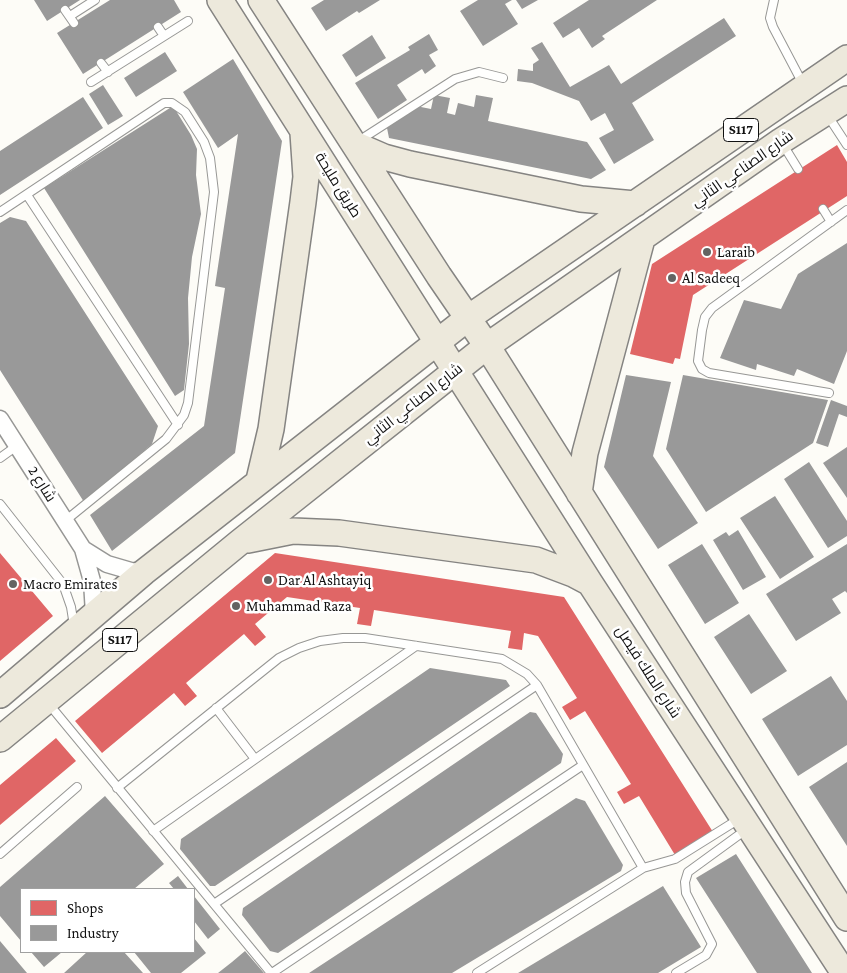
<!DOCTYPE html>
<meta charset="utf-8">
<style>
body{margin:0}
#map{position:relative;width:847px;height:973px;overflow:hidden;background:#fdfcf7;font-family:"Crimson Pro",serif}
canvas{display:block}
.legend{position:absolute;left:20px;top:888px;width:175px;height:65px;box-sizing:border-box;background:#fff;border:1px solid #a0a0a0;margin:0;padding:6px 9px;list-style:none;font-size:15px;color:#111}
.legend li{display:flex;align-items:center;gap:10px;height:25px}
.legend b{width:25px;border:1px solid #a0a0a0}
</style>
<div id="map">
<canvas width="847" height="973"></canvas>
<ul class="legend">
<li><b style="height:14px;background:#e06666"></b>Shops</li>
<li><b style="height:14px;background:#999"></b>Industry</li>
</ul>
</div>
<script>
const g = document.querySelector('canvas').getContext('2d');
g.lineJoin = 'round';
function fill(path, color) { g.fillStyle = color; g.fill(path, 'evenodd'); }
const poly = rows => new Path2D(rows.map(r => 'M' + r).join(''));
function stroke(path, color, width, dash) { g.strokeStyle = color; g.lineWidth = width; g.lineCap = dash ? 'butt' : 'round'; g.setLineDash(dash || []); g.stroke(path); }
function label(font, color, halo, rows, align = 'center') {
  g.font = font + ' "Crimson Pro",Cairo,serif'; g.lineWidth = 5; g.setLineDash([]); g.textBaseline = 'middle'; g.strokeStyle = halo; g.fillStyle = color; for (const [text, x, y, turn = 0] of rows) {
    g.save(); g.translate(x, y); g.rotate((+turn || 0) * Math.PI / 180); g.textAlign = isNaN(turn) ? turn : align; if (halo) g.strokeText(text, 0, 0); g.fillText(text, 0, 0); g.restore();
  }
}
fill(poly([
 [837,145,847,162,847,196,693,295,680,359,675,358,673,364,630,354,652,264],
 [0,553,53,616,0,661],
 [275,553,564,597,713,832,675,855,639,796,624,804,617,792,631,784,585,711,570,720,562,707,577,698,538,636,524,633,522,650,508,648,511,631,374,610,371,626,357,624,360,608,287,597,255,624,266,637,255,646,244,634,186,683,197,696,185,706,174,693,102,753,75,721],
 [56,738,76,761,0,825,0,785]
]), '#e06666');
fill(poly([
 [34,0,80,0,47,21],
 [110,0,174,0,181,12,83,74,57,33],
 [324,0,380,0,359,13,357,11,326,31,311,8],
 [478,0,512,0,505,4,518,24,483,46,460,11],
 [516,0,538,0,522,9],
 [589,0,657,0,602,36,605,39,592,48,579,28,563,38,553,23],
 [724,18,736,36,632,103,654,140,614,164,599,138,614,130,605,113,591,121,579,101,532,83,517,81,518,69,533,71,533,64,539,60,531,48,542,42,570,87,609,65,621,84],
 [429,34,438,50,429,55,436,66,425,74,422,69,397,85,407,100,378,119,355,83,410,50,408,47],
 [372,35,386,58,356,77,342,55],
 [165,52,177,71,136,97,124,78],
 [233,59,282,141,235,453,112,551,90,515,204,426,225,288,215,286,238,134,218,148,183,92],
 [103,85,123,116,108,125,89,94],
 [434,95,450,98,447,113,455,115,458,103,474,107,476,95,493,98,488,121,587,142,606,170,591,179,389,138,387,128,416,106,431,109],
 [83,97,103,128,0,195,0,151],
 [173,106,191,135,197,149,196,175,201,214,192,257,188,298,189,344,184,390,175,396,44,188],
 [10,217,26,221,158,426,152,444,84,502,0,370,0,223],
 [847,243,847,351,834,384,797,369,794,376,757,364,756,370,720,358,744,300,781,309,798,274],
 [626,375,671,382,653,456,698,523,658,549,604,467],
 [683,375,828,400,813,443,706,512,666,449],
 [831,400,847,406,847,417,839,414,828,447,816,443],
 [847,447,847,498,823,463],
 [809,462,847,521,847,536,828,548,784,479],
 [775,496,814,557,780,579,740,518],
 [738,530,766,577,743,590,713,540,726,532,729,536],
 [702,544,739,603,705,624,668,565],
 [847,544,847,593,845,591,832,599,841,613,796,641,766,594],
 [749,614,787,671,751,694,714,637],
 [430,668,506,680,510,686,215,886,210,886,180,849,181,839],
 [831,676,847,701,847,745,798,776,762,719],
 [530,712,536,713,563,754,561,763,278,953,270,951,242,915,243,908],
 [847,762,847,846,809,787],
 [105,796,164,864,134,889,21,889,21,941,0,916,0,887],
 [576,798,585,801,623,865,621,871,452,973,309,973],
 [736,854,812,973,757,973,696,878],
 [178,876,188,889,174,889,169,883],
 [663,886,701,947,658,973,518,973],
 [194,896,220,929,208,939,194,921],
 [194,938,206,953,181,973,151,973,134,952,194,952],
 [0,941,27,973,0,973],
 [245,951,264,973,218,973,232,962],
 [31,952,62,952,44,967],
 [87,952,124,952,143,973,64,973]
]), '#999');
const lane = poly([
 [774,0,770,18,773,27,803,84],
 [65,10,74,23],
 [70,16,95,0],
 [158,27,164,36],
 [101,63,108,72],
 [91,82,188,21],
 [828,116,847,145],
 [360,140,455,79,479,72,503,78],
 [782,143,798,169],
 [27,195,178,425],
 [823,209,831,222],
 [0,212,164,103,172,103,185,112,204,142,210,158,214,192,188,403,184,415,166,439,65,521],
 [829,393,709,373,702,369,698,361,702,330,705,317,712,308,847,210],
 [0,458,18,445],
 [0,504,63,584,71,607,74,626],
 [48,703,271,973],
 [216,708,255,759],
 [117,788,279,658,299,648,320,641,343,638,365,638,502,659,527,674,537,685,643,868],
 [153,831,416,646],
 [0,854,77,787],
 [214,904,537,685],
 [272,973,583,765],
 [477,973,643,868,675,859,739,819],
 [676,973,706,955,712,944,686,893,685,882,688,872,747,829]
]);
const street = poly([
 [0,419,83,549,92,581,94,614],
 [83,549,107,564,131,571,144,572]
]);
const primary = poly([
 [220,0,590,583,844,973],
 [261,0,439,276,487,346,847,918],
 [354,144,384,157,410,164,581,199,635,204],
 [259,480,271,429,303,202,306,177,303,133],
 [579,493,585,453,642,239],
 [248,540,293,531,339,533,536,560,573,574,590,583],
 [0,695,144,572,468,318,847,58],
 [0,739,240,542,487,346,781,141,847,99]
]);
stroke(lane, '#979795', 10);
stroke(street, '#979795', 19);
stroke(primary, '#858482', 28);
stroke(lane, '#fffffe', 8);
stroke(street, '#fffffe', 16);
stroke(primary, '#ede9dc', 25);
for (const [x, y, r, color] of [
 [707,252,5,"#646362"],
 [672,278,5,"#646362"],
 [268,580,5,"#646362"],
 [13,584,5,"#646362"],
 [236,606,5,"#646362"]
]) { const dot = new Path2D(); dot.arc(x, y, r, 0, 2 * Math.PI); g.fillStyle = color; g.fill(dot); stroke(dot, '#fff', 2); }
for (const [x, y, w] of [
 [741,130,35],
 [120,640,35]
]) { const box = new Path2D(); box.roundRect(x - w / 2, y - 11.5, w, 23, 4); g.fillStyle = '#fff'; g.fill(box); stroke(box, '#111', 1); }
label('bold 14px', '#111', null, [
 ["S117",741,130],
 ["S117",120,640]
]);
label('15px', '#111', '#fff', [
 ["شارع الصناعي الثاني",742,169,-35],
 ["طريق مليحة",338,185,58],
 ["شارع الصناعي الثاني",413,404,-38],
 ["شارع 2",42,484,58],
 ["شارع الملك فيصل",648,672,57]
]);
label('15px', '#111', '#fff', [
 ["Laraib",717,252],
 ["Al Sadeeq",682,278],
 ["Dar Al Ashtayiq",278,580],
 ["Macro Emirates",23,584],
 ["Muhammad Raza",246,606]
], 'left');
</script>
